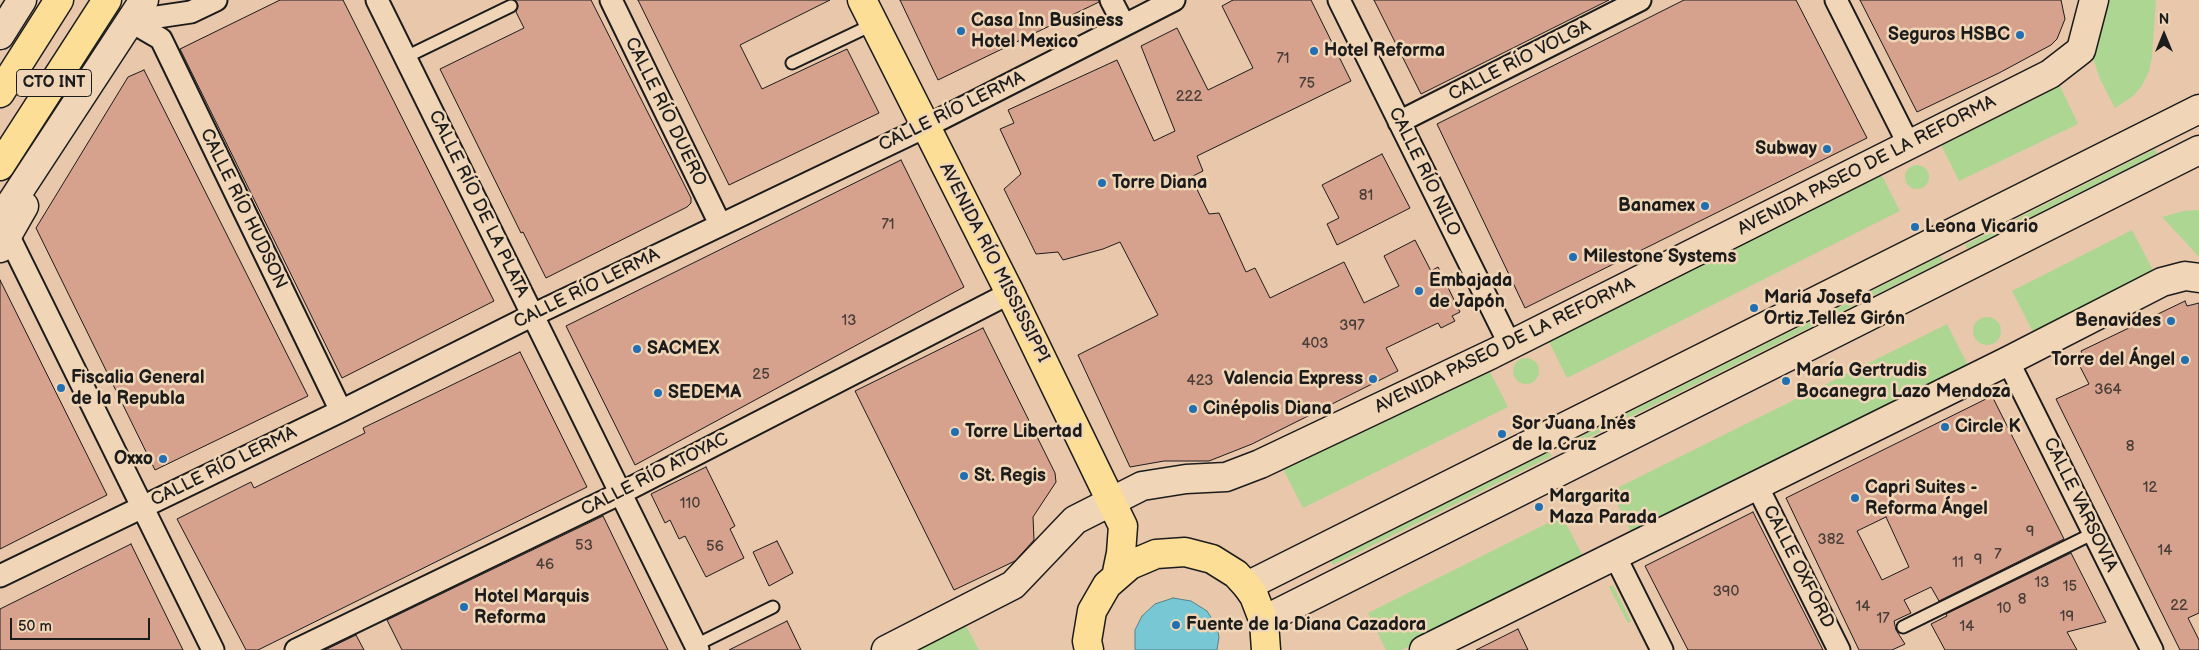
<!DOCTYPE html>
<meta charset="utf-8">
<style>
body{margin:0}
#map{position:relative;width:2199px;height:650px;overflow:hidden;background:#e9c7ab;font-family:"Balsamiq Sans",sans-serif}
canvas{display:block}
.north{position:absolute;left:2139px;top:10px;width:50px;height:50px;-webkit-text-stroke:4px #f0d6b7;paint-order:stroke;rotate:0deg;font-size:14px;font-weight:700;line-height:20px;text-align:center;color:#1c1c1c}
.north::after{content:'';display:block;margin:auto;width:18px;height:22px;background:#1c1c1c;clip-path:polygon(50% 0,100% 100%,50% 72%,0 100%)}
.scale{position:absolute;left:10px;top:618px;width:140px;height:22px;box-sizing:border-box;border:2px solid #1c1c1c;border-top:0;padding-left:6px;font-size:15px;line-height:18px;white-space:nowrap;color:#1c1c1c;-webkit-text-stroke:4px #f0d6b7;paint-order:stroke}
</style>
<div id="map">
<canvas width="2199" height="650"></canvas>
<div class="north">N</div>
<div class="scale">50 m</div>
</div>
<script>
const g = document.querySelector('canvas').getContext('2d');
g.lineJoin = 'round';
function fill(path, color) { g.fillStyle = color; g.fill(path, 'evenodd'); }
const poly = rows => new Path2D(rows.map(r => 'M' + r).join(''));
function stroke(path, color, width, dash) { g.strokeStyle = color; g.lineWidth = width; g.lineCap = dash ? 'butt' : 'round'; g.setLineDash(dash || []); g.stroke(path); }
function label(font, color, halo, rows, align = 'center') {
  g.font = font + ' "Balsamiq Sans",sans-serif'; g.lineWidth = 5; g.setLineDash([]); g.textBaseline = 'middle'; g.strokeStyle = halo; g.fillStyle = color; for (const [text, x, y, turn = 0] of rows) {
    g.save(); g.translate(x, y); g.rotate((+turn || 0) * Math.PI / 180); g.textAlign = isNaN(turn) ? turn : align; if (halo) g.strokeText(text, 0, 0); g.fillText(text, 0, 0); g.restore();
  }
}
fill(poly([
 [2104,0,2156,0,2152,57,2149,71,2142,86,2133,96,2115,108,2100,79,2090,49],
 [2059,84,2078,124,1959,181,1939,141],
 [2155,149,2157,154,1967,249,1965,245],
 '1905 177a12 12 0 1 1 24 0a12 12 0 1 1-24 0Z',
 [1879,170,1900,211,1567,378,1546,336],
 [2199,210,2199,257,2162,217,2184,211],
 [2132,230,2154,272,2034,334,2012,291],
 [1941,256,1943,261,1576,444,1574,440],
 '1973 331a14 14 0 1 1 28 0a14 14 0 1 1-28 0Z',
 [1947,324,1969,367,1632,534,1611,491],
 '1513 371a13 13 0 1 1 26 0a13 13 0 1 1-26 0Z',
 [1487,366,1508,407,1303,508,1282,467],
 [1549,452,1552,456,1333,565,1331,561],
 [1562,516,1584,558,1402,650,1386,650,1368,613],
 [1613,585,1631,621,1628,623,1609,587],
 [965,624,979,650,913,650]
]), '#aed693');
const water = poly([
 [1173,598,1191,601,1207,611,1217,627,1219,637,1217,650,1135,650,1135,630,1142,616,1155,604,1173,598]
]);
fill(water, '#78c7d5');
stroke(water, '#53838b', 1);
const building = poly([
 [280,0,343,0,494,301,342,378,180,49,280,0],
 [515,0,591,0,691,198,691,203,687,207,546,278,523,232,521,233,440,69,524,28,516,12,518,6,515,0],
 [638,0,830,0,740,45,762,89,847,49,879,113,729,185,638,0],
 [900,0,1099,0,1099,2,938,80,900,0],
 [1233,0,1311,0,1351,81,1197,156,1203,171,1191,177,1209,214,1219,213,1246,272,1255,268,1270,298,1344,262,1364,303,1399,286,1384,256,1415,240,1431,271,1438,267,1460,312,1452,316,1455,321,1441,328,1438,323,1386,348,1398,371,1252,444,1209,461,1164,461,1130,467,1078,355,1158,315,1120,242,1103,249,1063,260,1058,252,1036,254,1004,189,1021,174,1000,129,1014,123,1008,110,1117,60,1154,141,1175,131,1141,46,1177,28,1208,90,1253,68,1222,6,1233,0],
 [1374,0,1609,0,1421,94,1374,0],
 [1684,0,1796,0,1867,138,1525,308,1437,124,1684,0],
 [1860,0,2061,0,2065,19,2057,39,2051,45,1999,73,1917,112,1860,0],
 [144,70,308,396,155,470,36,228,128,77,144,70],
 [1382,154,1410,208,1337,245,1327,224,1339,218,1322,185,1382,154],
 [901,160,964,287,635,465,566,326,901,160],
 [0,280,107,495,0,549,0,280],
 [2185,301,2187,306,2199,303,2199,613,2188,618,2199,640,2199,650,2180,650,2056,399,2089,384,2075,357,2082,353,2081,351,2185,301],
 [983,328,1055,473,1056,482,1033,517,1034,540,1015,561,954,590,855,391,983,328],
 [520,352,587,487,258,650,246,650,177,519,251,482,254,488,365,433,363,428,520,352],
 [1992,396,2064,539,1939,601,1931,587,1904,600,1911,613,1894,621,1896,630,1905,644,1892,650,1859,650,1786,498,1992,396],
 [1886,517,1909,567,1882,580,1857,531,1886,517],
 [706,467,735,526,730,529,744,558,706,577,685,536,679,539,670,520,665,523,651,494,706,467],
 [1753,512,1812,628,1823,650,1688,650,1645,566,1753,512],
 [603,516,668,650,402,650,387,620,603,516],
 [777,541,793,573,769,586,753,552,777,541],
 [131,544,183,650,0,650,0,609,131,544],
 [2071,553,2106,622,2067,632,2077,650,1945,650,1931,624,1947,616,1946,614,2071,553],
 [787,621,801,650,729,650,787,621],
 [1518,629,1528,650,1476,650,1518,629],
 [356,635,364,650,325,650,356,635]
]);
fill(building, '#d6a28d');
stroke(building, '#1c1c1c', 1);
const lane = poly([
 [406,57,511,6],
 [792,63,874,24],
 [1903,627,2094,533],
 [696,645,773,607]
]);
const street = poly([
 [377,0,698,650],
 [611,0,720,224],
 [1111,0,1124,25],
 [1339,0,1510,345],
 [1836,0,1909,145],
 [130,21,161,39,341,411],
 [130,21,191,12,216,0],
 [1399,122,1640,0],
 [8,235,213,650],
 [2008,361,2152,650],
 [1756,484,1839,650],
 [1615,556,1662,650],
 [0,576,341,411,533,315,925,127,1174,0],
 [296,650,621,493,1010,293]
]);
const secondary = poly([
 [0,35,22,0],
 [0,220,144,0],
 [0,248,24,206],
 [1247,586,2199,109],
 [1264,620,2199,150],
 [886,650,1013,585,1075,520,1142,486,1186,479,1226,477,1260,464,1492,354,2050,74,2081,50,2094,0],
 [1424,650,2008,361,2162,282,2185,276,2199,278]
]);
const primary = poly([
 [862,0,1010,293,1123,526,1121,553,1116,577],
 [1089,650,1087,641,1092,611,1107,585,1130,565,1156,554,1185,552,1212,559,1236,574,1247,586,1254,596,1264,622,1266,650]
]);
const highway = poly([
 [0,93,59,0],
 [0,166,107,0]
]);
stroke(lane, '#1c1c1c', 15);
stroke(street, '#1c1c1c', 25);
stroke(secondary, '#1c1c1c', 31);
stroke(primary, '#1c1c1c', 31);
stroke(highway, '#1c1c1c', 31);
stroke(lane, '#f0d6b7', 11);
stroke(street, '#f0d6b7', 21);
stroke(secondary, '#f0d6b7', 28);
stroke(primary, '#fcde96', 28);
stroke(highway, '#fcde96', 28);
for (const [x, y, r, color] of [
 [961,31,5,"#1f6fb2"],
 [2020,35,5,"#1f6fb2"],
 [1314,51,5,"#1f6fb2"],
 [1827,149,5,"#1f6fb2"],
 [1102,183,5,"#1f6fb2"],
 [1705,206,5,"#1f6fb2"],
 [1915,227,5,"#1f6fb2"],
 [1573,257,5,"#1f6fb2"],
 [1419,291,5,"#1f6fb2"],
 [1754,308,5,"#1f6fb2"],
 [2171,321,5,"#1f6fb2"],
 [637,349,5,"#1f6fb2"],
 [2185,360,5,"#1f6fb2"],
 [1373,379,5,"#1f6fb2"],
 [1786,381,5,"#1f6fb2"],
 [61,388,5,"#1f6fb2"],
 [658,393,5,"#1f6fb2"],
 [1193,409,5,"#1f6fb2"],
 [1945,427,5,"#1f6fb2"],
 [955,432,5,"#1f6fb2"],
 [1502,434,5,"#1f6fb2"],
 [163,459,5,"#1f6fb2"],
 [964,476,5,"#1f6fb2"],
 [1855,498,5,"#1f6fb2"],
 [1539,507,5,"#1f6fb2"],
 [464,607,5,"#1f6fb2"],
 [1176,625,5,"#1f6fb2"]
]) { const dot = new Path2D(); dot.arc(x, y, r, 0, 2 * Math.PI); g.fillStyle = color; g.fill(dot); stroke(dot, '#f0d6b7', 2); }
label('15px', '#4a3e38', null, [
 ["71",1283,59],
 ["75",1307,84],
 ["222",1189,97],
 ["81",1366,196],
 ["71",888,225],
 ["13",849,321],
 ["397",1352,326],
 ["403",1315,344],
 ["25",761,375],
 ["423",1200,381],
 ["364",2108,390],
 ["8",2130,447],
 ["12",2150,488],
 ["110",690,504],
 ["9",2030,532],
 ["382",1831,540],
 ["53",584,546],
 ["56",715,547],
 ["14",2165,551],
 ["7",1998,555],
 ["9",1978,560],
 ["11",1958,563],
 ["46",545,565],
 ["13",2042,583],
 ["15",2070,587],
 ["390",1726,592],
 ["8",2022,600],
 ["22",2179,606],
 ["14",1863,607],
 ["10",2004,609],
 ["19",2067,617],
 ["17",1883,619],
 ["14",1967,627]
]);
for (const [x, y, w] of [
 [54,83,75]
]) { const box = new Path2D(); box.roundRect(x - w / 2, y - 13.5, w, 27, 4); g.fillStyle = '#f0d6b7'; g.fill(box); stroke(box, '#1c1c1c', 1); }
label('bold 16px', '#1c1c1c', null, [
 ["CTO INT",54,83]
]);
label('bold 18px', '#1c1c1c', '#f0d6b7', [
 ["Casa Inn Business",971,21],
 ["Hotel Mexico",971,42],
 ["Seguros HSBC",2010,35,"right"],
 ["Hotel Reforma",1324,51],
 ["Subway",1817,149,"right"],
 ["Torre Diana",1112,183],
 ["Banamex",1695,206,"right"],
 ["Leona Vicario",1925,227],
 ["Milestone Systems",1583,257],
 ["Embajada",1429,281],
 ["de Japón",1429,302],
 ["Maria Josefa",1764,298],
 ["Ortiz Tellez Girón",1764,319],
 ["Benavides",2161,321,"right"],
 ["SACMEX",647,349],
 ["Torre del Ángel",2175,360,"right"],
 ["María Gertrudis",1796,371],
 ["Bocanegra Lazo Mendoza",1796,392],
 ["Fiscalia General",71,378],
 ["de la Republa",71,399],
 ["Valencia Express",1363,379,"right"],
 ["SEDEMA",668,393],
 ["Cinépolis Diana",1203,409],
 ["Sor Juana Inés",1512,424],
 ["de la Cruz",1512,445],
 ["Circle K",1955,427],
 ["Torre Libertad",965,432],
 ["Oxxo",153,459,"right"],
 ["St. Regis",974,476],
 ["Capri Suites -",1865,488],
 ["Reforma Ángel",1865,509],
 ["Margarita",1549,497],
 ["Maza Parada",1549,518],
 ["Hotel Marquis",474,597],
 ["Reforma",474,618],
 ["Fuente de la Diana Cazadora",1186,625]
], 'left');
label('18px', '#1c1c1c', '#f0d6b7', [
 ["CALLE RÍO VOLGA",1520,61,-27],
 ["CALLE RÍO DUERO",665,112,64],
 ["CALLE RÍO LERMA",952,112,-26],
 ["AVENIDA PASEO DE LA REFORMA",1867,166,-27],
 ["CALLE RÍO NILO",1424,172,64],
 ["CALLE RÍO DE LA PLATA",478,204,64],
 ["CALLE RÍO HUDSON",243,209,64],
 ["AVENIDA RÍO MISSISSIPPI",994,263,63],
 ["CALLE RÍO LERMA",587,289,-26],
 ["AVENIDA PASEO DE LA REFORMA",1505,346,-26],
 ["CALLE RÍO LERMA",224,467,-26],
 ["CALLE RÍO ATOYAC",655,475,-27],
 ["CALLE VARSOVIA",2080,505,64],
 ["CALLE OXFORD",1798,567,63]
]);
</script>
